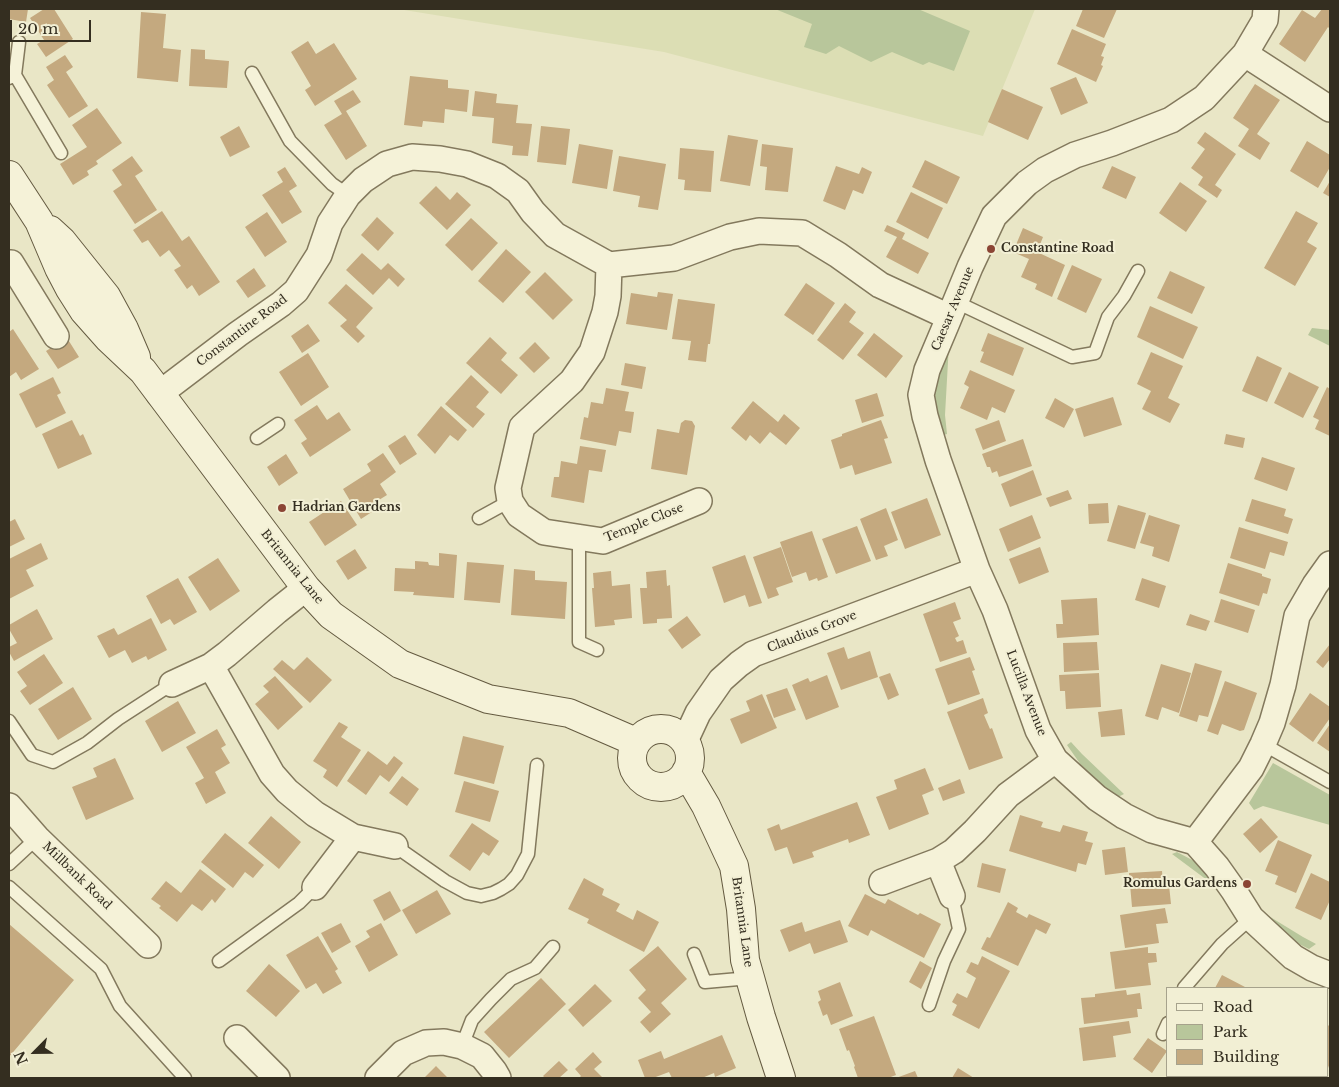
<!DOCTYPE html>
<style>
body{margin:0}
#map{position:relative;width:1339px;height:1087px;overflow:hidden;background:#e9e6c6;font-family:"Libre Baskerville",serif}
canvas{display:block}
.frame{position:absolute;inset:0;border:10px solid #342e20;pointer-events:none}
.legend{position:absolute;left:1166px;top:987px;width:162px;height:90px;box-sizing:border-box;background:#f2efd4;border:1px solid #a6a28c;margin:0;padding:6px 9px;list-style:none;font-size:15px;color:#342e20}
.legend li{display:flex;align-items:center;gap:10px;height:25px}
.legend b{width:25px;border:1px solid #a6a28c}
.north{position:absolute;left:10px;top:1027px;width:50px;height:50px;-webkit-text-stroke:4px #f2efd4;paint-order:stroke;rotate:247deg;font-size:14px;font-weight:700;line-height:20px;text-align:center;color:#342e20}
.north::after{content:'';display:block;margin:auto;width:18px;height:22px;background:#342e20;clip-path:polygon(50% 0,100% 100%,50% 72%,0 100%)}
.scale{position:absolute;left:10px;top:20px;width:81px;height:22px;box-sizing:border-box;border:2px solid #342e20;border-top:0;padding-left:6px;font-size:15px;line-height:18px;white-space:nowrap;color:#342e20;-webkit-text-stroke:4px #f2efd4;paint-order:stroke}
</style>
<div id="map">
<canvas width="1339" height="1087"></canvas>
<div class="frame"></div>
<ul class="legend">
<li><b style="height:6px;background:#f5f2d8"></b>Road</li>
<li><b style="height:14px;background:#b8c69b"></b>Park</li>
<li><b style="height:14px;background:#c4a97f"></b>Building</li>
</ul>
<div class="north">N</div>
<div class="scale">20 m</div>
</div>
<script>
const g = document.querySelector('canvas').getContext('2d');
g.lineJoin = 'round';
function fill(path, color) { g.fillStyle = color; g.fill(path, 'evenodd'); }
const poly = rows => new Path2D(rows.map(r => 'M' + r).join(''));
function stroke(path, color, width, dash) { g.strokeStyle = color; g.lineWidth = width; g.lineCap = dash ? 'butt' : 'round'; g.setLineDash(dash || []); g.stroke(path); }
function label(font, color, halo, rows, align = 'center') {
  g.font = font + ' "Libre Baskerville",serif'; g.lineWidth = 4; g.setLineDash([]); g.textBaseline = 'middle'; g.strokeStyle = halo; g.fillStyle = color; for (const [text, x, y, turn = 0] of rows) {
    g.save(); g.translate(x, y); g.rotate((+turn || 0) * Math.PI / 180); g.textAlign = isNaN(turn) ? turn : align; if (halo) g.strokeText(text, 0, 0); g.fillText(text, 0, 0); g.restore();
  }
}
fill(poly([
 [398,9,1035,9,983,136,664,52]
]), '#dcdeb4');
fill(poly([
 [775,9,918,9,970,31,954,71,929,62,923,65,892,52,871,62,839,46,826,54,804,47,812,24],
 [1312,328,1330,330,1330,346,1308,335],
 [949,344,945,415,947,434,944,435,934,398,936,381],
 [1071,742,1082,754,1124,794,1118,797,1098,782,1081,765,1067,745],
 [1273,763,1330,795,1330,825,1263,806,1254,810,1249,803],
 [1177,852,1196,862,1212,880,1211,883,1172,854],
 [1267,915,1303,937,1316,944,1309,949,1295,942]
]), '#b8c69b');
fill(poly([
 [9,9,28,9,26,22,9,19],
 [44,9,54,9,73,39,46,57,37,44,44,40,30,18],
 [1083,9,1117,9,1104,38,1076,26],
 [1322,9,1330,9,1330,29,1328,27,1305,62,1279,44,1302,10,1315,18],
 [141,12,166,14,163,48,181,50,178,82,137,78],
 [1072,29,1106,44,1101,56,1104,57,1101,65,1103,66,1096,82,1057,64],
 [308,41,316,54,334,43,357,79,315,106,305,90,311,86,291,52],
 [191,49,205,50,205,59,229,61,227,88,189,86],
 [65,55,73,67,66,72,88,106,69,118,47,85,54,80,46,67],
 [410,76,448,80,448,88,469,90,467,112,445,109,444,123,423,121,422,127,404,125],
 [1076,77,1088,103,1061,115,1050,88],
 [1255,84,1280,100,1257,134,1270,143,1260,160,1238,146,1249,129,1233,118],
 [1002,89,1043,107,1028,140,988,122],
 [353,90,361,102,346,111,367,146,346,160,324,125,342,114,334,101],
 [475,91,497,94,496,103,518,105,516,123,532,124,528,156,512,155,513,146,492,143,494,118,472,116],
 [97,108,122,143,96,161,98,164,87,171,89,175,73,185,60,164,87,147,72,125],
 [239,126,250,147,230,157,220,137],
 [541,126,570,129,566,165,537,162],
 [1205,132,1236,154,1215,185,1222,190,1217,198,1198,185,1203,177,1191,168,1205,149,1197,143],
 [728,135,758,140,750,186,720,181],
 [1307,141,1330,155,1330,167,1318,188,1290,171],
 [579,144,613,150,607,189,572,183],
 [762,144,793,148,788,192,765,190,767,167,760,166],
 [680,148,714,151,711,192,684,190,685,180,678,179],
 [132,156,143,171,135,176,157,210,135,224,113,191,122,185,112,170],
 [619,156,666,164,658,210,638,207,640,196,613,191],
 [925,160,960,177,947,204,912,187],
 [836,166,859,174,862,167,872,172,863,194,853,190,845,210,823,201],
 [1112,166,1136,177,1126,199,1102,188],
 [285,167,297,186,289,191,302,212,282,224,262,195,283,182,277,172],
 [1330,181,1330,197,1323,193],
 [1180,182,1207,201,1186,232,1159,213],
 [436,186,450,200,457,192,471,205,447,230,419,203],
 [911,192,943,208,928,239,896,222],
 [162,211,182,241,189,236,220,282,199,296,192,285,187,289,174,270,181,266,169,250,160,257,148,240,142,243,133,230],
 [1296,211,1318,223,1307,242,1317,248,1295,286,1264,268],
 [267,212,287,242,265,257,245,227],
 [377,217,394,233,378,251,361,235],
 [471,218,498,243,472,271,445,245],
 [887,225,905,233,902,239,929,253,918,274,886,257,897,237,884,231],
 [1023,228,1043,237,1037,252,1065,265,1052,297,1035,289,1037,284,1021,277,1029,259,1013,252],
 [506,249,531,272,503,303,478,281],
 [362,253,381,270,388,263,405,279,398,287,389,278,373,295,346,270],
 [1072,265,1102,279,1086,313,1057,299],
 [254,268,266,286,248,298,236,281],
 [1170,271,1205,287,1192,314,1157,298],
 [545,272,573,300,553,320,525,292],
 [806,283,835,303,813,335,784,315],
 [346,284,373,308,356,327,365,336,358,343,340,326,347,320,328,303],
 [658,292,673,294,667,330,626,324,631,293,657,297],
 [678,299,715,304,710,344,708,344,706,362,688,360,691,341,672,339],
 [845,303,856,312,849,322,864,333,843,360,817,340],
 [1150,306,1198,327,1183,359,1137,337],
 [308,324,320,341,302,353,291,336],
 [13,329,39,369,21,380,16,372,9,377,9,332],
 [874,333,903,356,886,378,857,355],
 [988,333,1024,348,1013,376,980,362,984,352,981,351],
 [490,337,507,353,501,360,518,375,501,394,466,363],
 [67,338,79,357,58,369,46,351],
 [535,342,550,358,534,373,519,358],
 [1151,352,1183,366,1168,398,1180,404,1170,423,1142,409,1151,391,1137,384],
 [308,353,329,387,301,406,279,372],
 [1257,356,1282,368,1267,402,1242,391],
 [625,363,646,367,642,389,621,385],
 [970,370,1015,390,1005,413,992,407,987,420,960,408,969,387,964,384],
 [1289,372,1319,387,1303,418,1274,403],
 [471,375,489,392,476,407,485,414,473,428,445,404],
 [53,377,61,393,57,395,66,413,36,428,19,394],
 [1327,387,1330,389,1330,436,1315,429,1319,420,1313,417],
 [606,388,629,392,625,411,634,412,631,433,619,431,616,446,580,439,584,417,588,418,591,402,603,404],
 [877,393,884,416,862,423,855,400],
 [1113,397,1122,425,1084,437,1075,409],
 [1055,398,1074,409,1064,428,1045,418],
 [753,401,778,422,784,414,800,428,786,445,770,432,760,444,750,435,746,441,731,428],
 [317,405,327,420,339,412,351,430,310,457,301,443,307,439,294,420],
 [441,406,467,430,458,441,450,435,435,454,417,435],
 [72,420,80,436,83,434,92,454,58,469,42,434],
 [685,420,692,421,695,426,687,475,651,469,657,429,679,433,681,423],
 [881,420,888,438,884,439,892,463,855,475,852,465,840,469,831,440,842,436,842,434],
 [999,420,1006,441,983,450,975,429],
 [1226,434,1245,438,1243,448,1224,444],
 [405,435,417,454,400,465,388,446],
 [1023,439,1032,466,999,477,997,471,992,473,990,467,987,467,982,454],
 [580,446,606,450,602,472,589,470,584,503,551,497,554,477,559,477,561,461,577,464],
 [383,453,396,472,380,484,387,495,374,503,378,508,361,519,343,489,371,471,367,464],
 [286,454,298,473,279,486,267,467],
 [1262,457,1295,468,1287,491,1254,479],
 [1033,470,1042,495,1010,507,1001,484],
 [1068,490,1072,499,1050,507,1046,498],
 [927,498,941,535,905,549,891,512],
 [1252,499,1286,509,1284,516,1293,519,1288,534,1245,521],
 [341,501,357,525,325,546,309,522],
 [1108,503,1109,523,1089,524,1088,504],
 [1118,505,1146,513,1135,549,1107,541],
 [886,508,898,540,884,546,888,556,876,560,860,519],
 [1032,515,1041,538,1008,552,999,529],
 [1149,515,1180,525,1169,562,1152,556,1154,547,1140,543],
 [15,519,25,539,9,547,9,522],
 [857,526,871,561,836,574,822,539],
 [1239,527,1288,542,1284,556,1270,552,1265,569,1230,558],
 [812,531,828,577,818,581,817,578,809,581,806,572,792,577,780,542],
 [41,543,48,559,26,570,34,586,9,599,9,559],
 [781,547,793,582,776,588,779,595,768,599,753,557],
 [1040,547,1049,572,1019,584,1009,559],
 [355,549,367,568,348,580,336,561],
 [439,553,457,555,454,598,413,595,414,592,394,591,395,568,415,569,415,561,428,562,429,565,439,566],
 [745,555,762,603,749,607,745,595,724,603,712,567],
 [218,558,240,591,210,611,188,577],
 [467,562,504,565,500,603,464,600],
 [1228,563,1262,574,1262,576,1271,579,1267,594,1263,593,1259,606,1219,593],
 [514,569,535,571,535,580,567,582,565,619,511,615],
 [666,570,667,586,670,585,672,618,657,619,657,623,643,624,640,588,647,588,646,572],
 [611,571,612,586,630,584,632,618,614,620,615,625,595,627,592,588,594,588,593,573],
 [178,578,197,612,174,625,170,619,161,624,146,596],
 [1142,578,1166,586,1159,608,1135,600],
 [1097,598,1099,635,1057,638,1056,624,1063,624,1061,600],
 [1221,599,1255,610,1248,633,1214,622],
 [955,602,961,619,953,622,959,636,955,638,957,642,963,640,967,653,940,662,923,614],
 [37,609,53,639,14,661,9,652,9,647,17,643,9,629,9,625],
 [1190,614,1210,621,1206,631,1186,625],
 [687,616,701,635,682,649,668,630],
 [151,618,167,650,148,660,146,656,132,663,125,650,109,658,97,636,114,628,118,635],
 [1097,642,1099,670,1064,672,1063,643],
 [1330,644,1330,659,1323,668,1316,662],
 [844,647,848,659,870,651,878,677,841,690,827,653],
 [44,654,63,683,30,705,20,691,27,686,17,672],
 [307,657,332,680,310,703,273,669,282,660,294,670],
 [970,657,975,670,972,671,980,694,948,705,935,669],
 [1195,663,1222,671,1208,717,1199,715,1197,722,1179,716],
 [1161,664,1191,673,1179,713,1162,707,1158,720,1145,716],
 [890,673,899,695,888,700,879,677],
 [1099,673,1101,707,1066,709,1065,691,1060,691,1059,675],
 [827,675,839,707,806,720,792,685,808,678,810,682],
 [275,676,303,707,278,730,255,704,269,692,263,686],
 [1225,681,1257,693,1244,730,1240,731,1222,724,1218,735,1207,731],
 [73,687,92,719,58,740,38,709],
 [787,688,796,710,774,718,766,695],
 [1310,693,1330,707,1330,718,1313,742,1289,724],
 [762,694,777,728,741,744,730,719,750,711,746,701],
 [983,698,988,713,984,715,990,729,992,728,1003,758,969,770,947,712],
 [178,701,196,733,162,752,145,721],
 [1122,709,1125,735,1101,737,1098,712],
 [339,722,348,727,341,737,361,750,337,787,323,777,327,770,313,761],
 [1330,724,1330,752,1317,743],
 [217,729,226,745,221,748,230,763,215,772,226,793,206,804,195,783,204,778,186,747],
 [463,736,504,746,494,784,454,774],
 [368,751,387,765,394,756,403,763,389,782,380,775,366,795,347,781],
 [115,758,134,799,86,820,72,787,97,777,93,768],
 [925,768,934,790,922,795,929,814,889,830,876,797,897,789,894,780],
 [402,776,419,789,407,806,389,793],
 [960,779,965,793,943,801,938,788],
 [464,781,499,791,490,822,455,812],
 [857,802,870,835,849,843,848,839,812,852,814,857,793,864,787,847,775,851,767,829,779,824,781,830],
 [1020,815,1043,822,1041,827,1060,832,1063,825,1088,832,1085,841,1093,843,1086,865,1078,863,1076,872,1009,851],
 [271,816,301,842,279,869,248,843],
 [1261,818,1278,837,1260,853,1243,834],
 [472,823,499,841,489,856,483,852,470,871,449,856],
 [225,833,264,865,253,878,245,872,233,888,201,862],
 [1278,840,1312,855,1296,893,1275,884,1278,876,1265,871],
 [1125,847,1128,872,1105,875,1102,850],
 [982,863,1006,869,1000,893,977,887],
 [200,869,226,889,215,903,212,899,202,911,192,904,177,922,159,908,161,906,151,899,166,881,181,893],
 [1162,871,1163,885,1169,885,1171,904,1132,907,1129,873],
 [1311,873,1330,882,1330,900,1321,920,1295,908],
 [584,878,604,889,602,895,620,904,616,911,633,920,637,910,659,922,644,952,587,923,589,919,568,909],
 [437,890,451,914,416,934,402,910],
 [390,891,401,911,384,921,373,900],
 [865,894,885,904,888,899,918,915,920,913,941,924,924,958,871,930,868,936,848,926],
 [1008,902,1018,908,1016,912,1027,918,1029,914,1051,924,1046,934,1036,929,1018,966,981,949,987,937,990,938],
 [1165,908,1168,923,1156,924,1159,943,1125,948,1120,915],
 [840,920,848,942,814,954,810,943,789,952,780,930,802,922,805,932],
 [341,923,351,942,332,953,321,933],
 [381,923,398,955,369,972,355,946,370,937,366,931],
 [9,924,74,980,9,1057],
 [318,936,338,969,335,971,342,983,323,994,316,983,306,989,286,955],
 [658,946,687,979,661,1003,671,1014,650,1033,640,1022,651,1012,638,998,646,990,629,970],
 [1148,947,1148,953,1156,953,1157,962,1148,963,1151,985,1115,989,1110,952],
 [982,956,1010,971,979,1029,952,1015,957,1005,952,1002,957,993,967,998,976,978,966,972,971,962,978,965],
 [920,961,932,968,921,989,909,982],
 [269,964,300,991,276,1017,246,991],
 [1222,975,1245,987,1244,988,1215,988],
 [541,978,566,1004,509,1058,484,1032],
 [840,982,853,1016,831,1025,827,1014,823,1016,818,1002,821,1000,818,991],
 [595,984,612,1001,583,1027,568,1010],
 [1126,990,1127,995,1140,993,1142,1009,1137,1009,1138,1017,1084,1024,1081,998,1095,997,1095,994],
 [874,1016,896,1075,888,1078,858,1078,854,1067,855,1066,849,1050,847,1051,839,1029],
 [1129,1021,1131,1033,1113,1036,1116,1057,1083,1061,1079,1028],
 [1328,1025,1330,1027,1330,1063,1328,1068],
 [722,1035,736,1068,715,1077,714,1073,702,1078,672,1078,669,1072,653,1078,645,1078,638,1060,661,1051,664,1059],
 [1148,1038,1167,1051,1152,1073,1133,1059],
 [593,1052,602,1062,594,1069,603,1078,579,1078,581,1076,575,1069],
 [559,1061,568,1070,559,1078,545,1078,543,1076],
 [436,1066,448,1078,424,1078],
 [958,1068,974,1078,952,1078],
 [915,1071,918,1078,896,1078]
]), '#c4a97f');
const lane = poly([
 [252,73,290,141,332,184,348,195],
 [15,75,19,42],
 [9,78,15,75,61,153],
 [956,302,1072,357,1095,353,1108,317,1124,296,1138,271],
 [257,438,278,424],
 [479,518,510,501],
 [579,538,579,642,597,650],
 [9,721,32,755,53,762,87,743,118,719,172,684],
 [1263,744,1330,782],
 [395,846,445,881,467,893,481,896,493,893,501,889,509,884,517,875,528,854,537,765],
 [9,864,37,838],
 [9,887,101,969,120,1006,185,1078],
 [694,954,705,982,750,978],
 [219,961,299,903,315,887],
 [1184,988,1222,944,1251,918],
 [929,1005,944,961,959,929,952,896],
 [1163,1034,1168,1023],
 [462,1046,472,1020,491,999,511,979,535,968,553,947]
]);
const street = poly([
 [1266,9,1265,20,1245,54,1204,98,1171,120,1112,143,1075,155,1045,170,1027,183,994,216,970,267,946,325,927,370,921,395,925,416,938,460,977,570,995,610,1038,730,1055,760,1097,798,1124,816,1152,830,1195,842,1217,867,1234,891,1251,918,1293,957,1312,968,1330,975],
 [1245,54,1330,109],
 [9,263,11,263,56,336],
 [609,265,608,296,605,312,592,352,572,381,522,427,508,488,510,501,519,515,544,532,603,541,699,501],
 [159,394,238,334,281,304,296,291,319,255,330,223,348,195,363,180,387,164,412,157,440,159,467,164,497,176,518,191,533,212,555,235,609,265,674,258,730,237,759,231,802,233,838,255,880,285,949,317],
 [306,588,277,611,227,654,211,666,272,774,287,791,315,814,353,837,395,846],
 [172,684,211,666],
 [685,741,698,713,721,680,739,664,753,654,977,570],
 [9,806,37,838,148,945],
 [1195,842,1251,768,1263,744,1272,723,1283,685,1297,616,1315,585,1330,564],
 [938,861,952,896],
 [882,882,938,861,954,851,975,831,1008,795,1055,760],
 [315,887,353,837],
 [237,1038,277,1078],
 [378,1078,403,1053,426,1043,444,1042,462,1046,482,1056,494,1071,498,1078]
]);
const secondary = poly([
 [9,175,39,221,59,268,70,289,84,311,108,338,143,371,306,588,331,615,400,664,488,699,569,713,636,742],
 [50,230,62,241,106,296,124,329,136,357],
 '632 758a29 29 0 1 1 58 0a29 29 0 1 1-58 0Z',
 [686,772,706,806,734,866,741,909,745,960,761,1017,781,1078]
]);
stroke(lane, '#83795d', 15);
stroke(street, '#83795d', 28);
stroke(secondary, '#645a40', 30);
stroke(lane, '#f5f2d8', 12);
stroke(street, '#f5f2d8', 25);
stroke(secondary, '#f5f2d8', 28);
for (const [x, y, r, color] of [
 [991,249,5,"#8b4534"],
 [282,508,5,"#8b4534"],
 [1247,884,5,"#8b4534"]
]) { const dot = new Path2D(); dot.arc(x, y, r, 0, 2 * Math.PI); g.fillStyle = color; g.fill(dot); stroke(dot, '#f2efd4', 2); }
label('bold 12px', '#342e20', '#f2efd4', [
 ["Constantine Road",1001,249],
 ["Hadrian Gardens",292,508],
 ["Romulus Gardens",1237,884,"right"]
], 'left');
label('12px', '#342e20', '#f2efd4', [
 ["Caesar Avenue",953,309,-67],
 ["Constantine Road",242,331,-37],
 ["Temple Close",644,523,-22],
 ["Britannia Lane",292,567,51],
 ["Claudius Grove",812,632,-21],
 ["Lucilla Avenue",1026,693,69],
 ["Millbank Road",77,876,44],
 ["Britannia Lane",742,922,82]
]);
</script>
